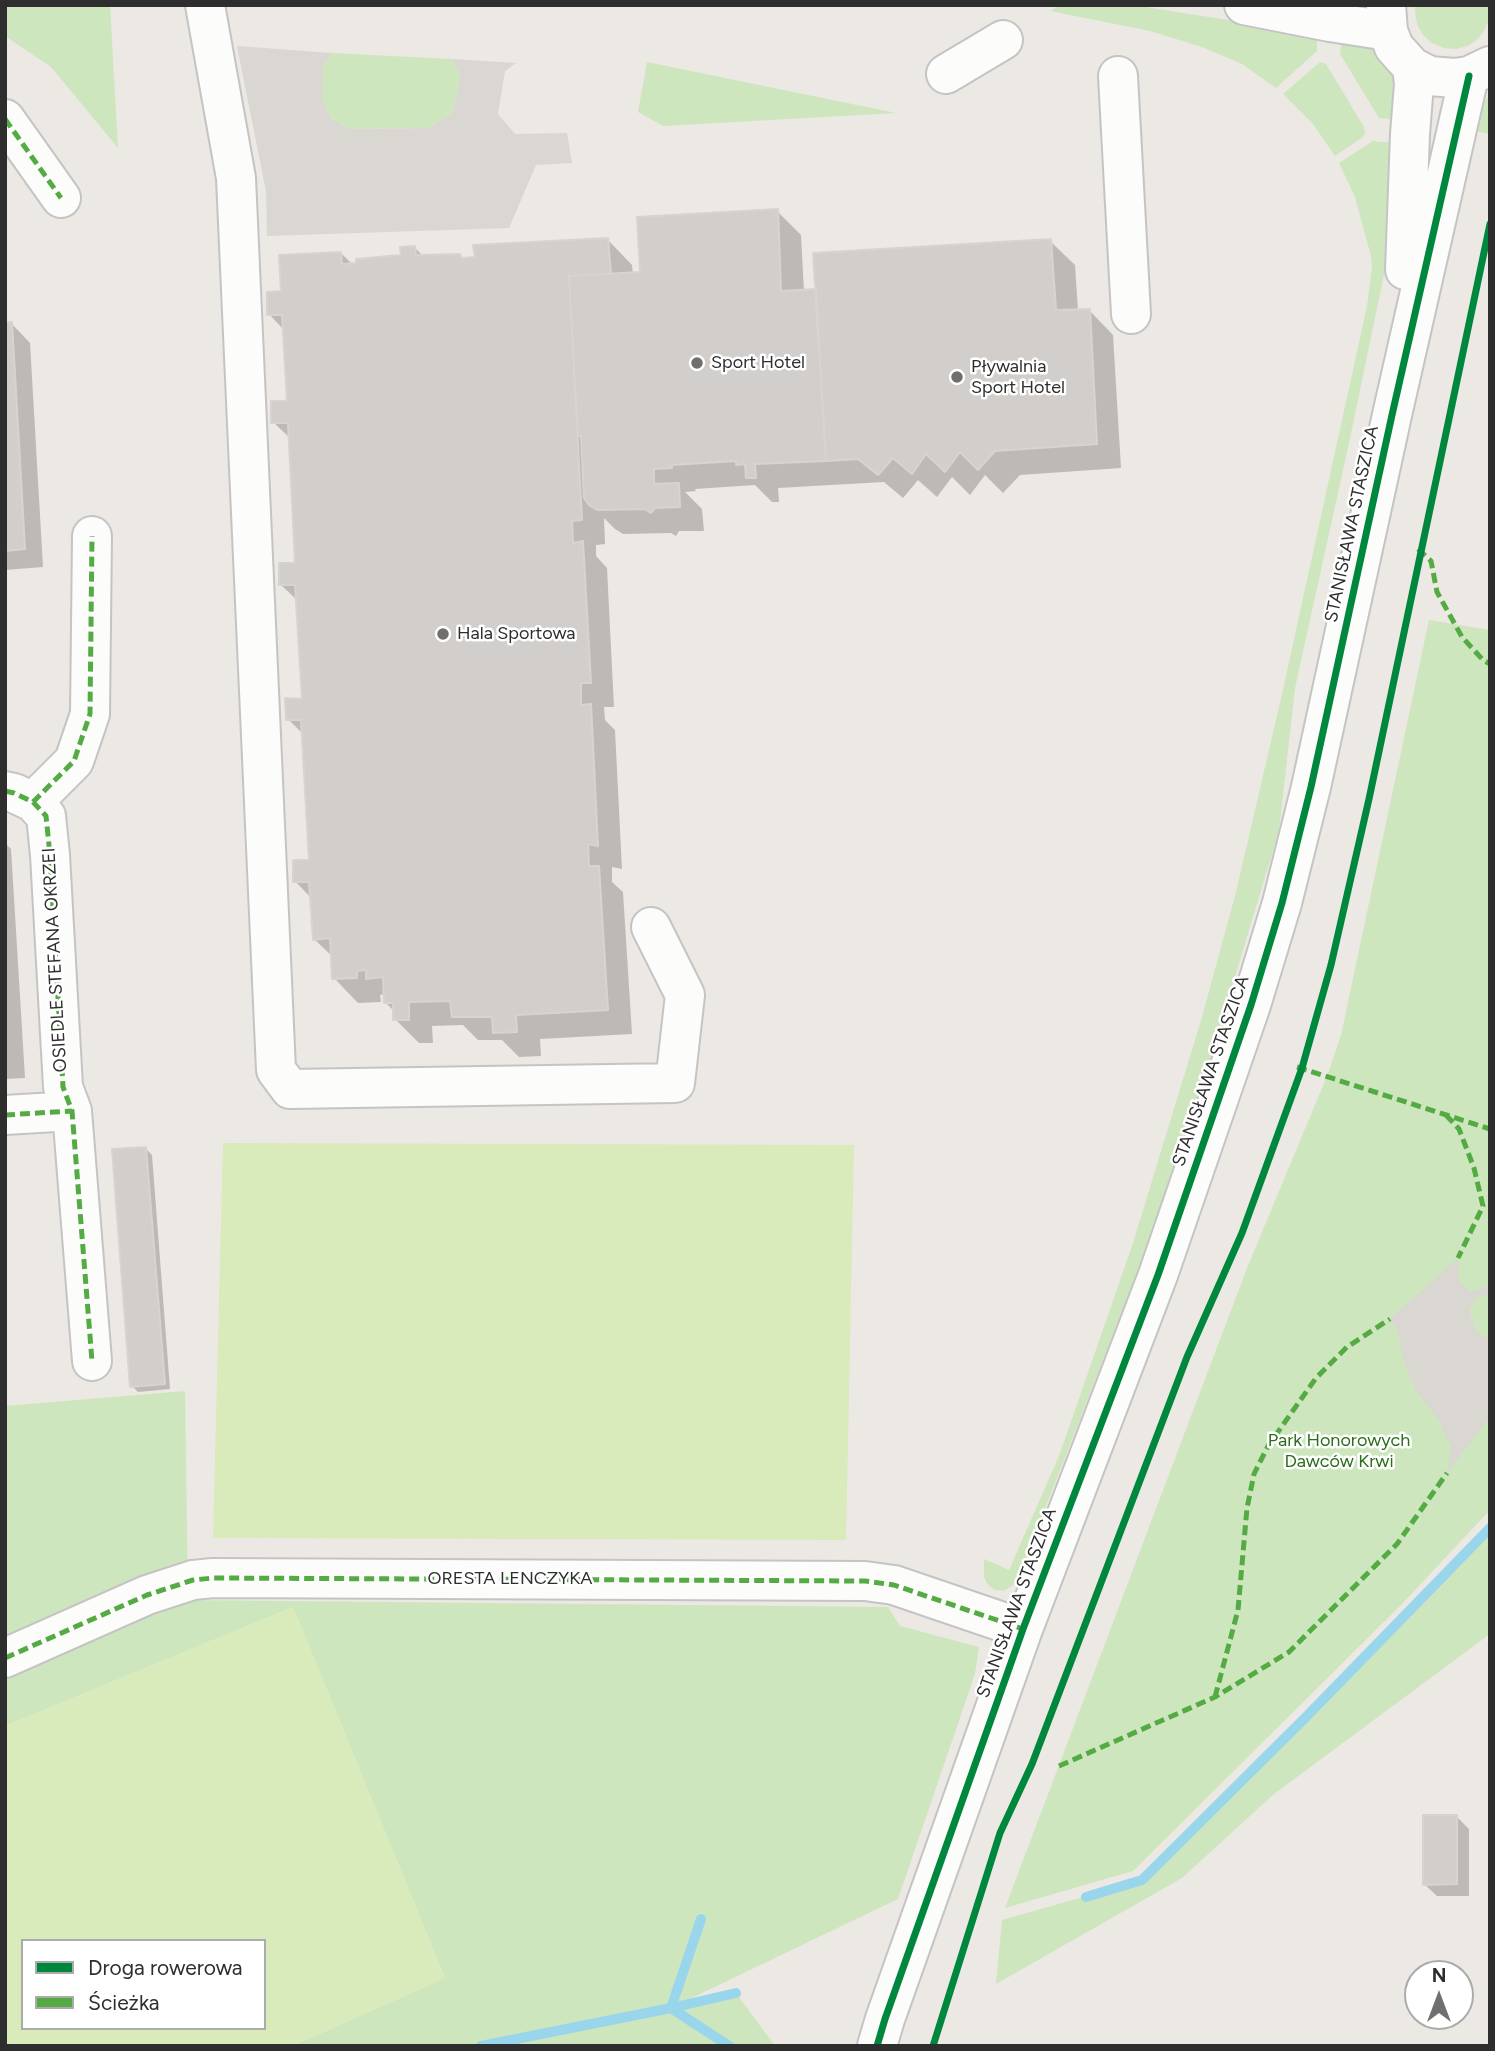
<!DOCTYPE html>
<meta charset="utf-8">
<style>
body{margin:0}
#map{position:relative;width:1495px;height:2051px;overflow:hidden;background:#ece8e4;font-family:Figtree,sans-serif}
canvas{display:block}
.frame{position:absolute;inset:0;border:7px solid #2e2e2e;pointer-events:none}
.legend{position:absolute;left:21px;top:1939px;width:245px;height:91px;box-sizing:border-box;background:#fff;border:2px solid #ababab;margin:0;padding:9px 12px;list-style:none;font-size:21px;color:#2e2e2e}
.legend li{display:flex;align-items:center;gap:14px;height:35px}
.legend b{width:35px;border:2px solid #ababab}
.north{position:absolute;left:1404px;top:1960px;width:70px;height:70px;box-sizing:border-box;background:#fff;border:2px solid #ababab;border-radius:50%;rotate:0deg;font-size:19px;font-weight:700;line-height:28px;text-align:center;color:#2e2e2e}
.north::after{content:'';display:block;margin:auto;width:24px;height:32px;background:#706f6e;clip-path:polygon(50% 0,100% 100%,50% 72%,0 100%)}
</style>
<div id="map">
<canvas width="1495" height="2051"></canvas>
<div class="frame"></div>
<ul class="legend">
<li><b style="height:9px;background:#00873e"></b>Droga rowerowa</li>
<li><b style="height:9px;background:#54ab44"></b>Ścieżka</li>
</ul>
<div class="north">N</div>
</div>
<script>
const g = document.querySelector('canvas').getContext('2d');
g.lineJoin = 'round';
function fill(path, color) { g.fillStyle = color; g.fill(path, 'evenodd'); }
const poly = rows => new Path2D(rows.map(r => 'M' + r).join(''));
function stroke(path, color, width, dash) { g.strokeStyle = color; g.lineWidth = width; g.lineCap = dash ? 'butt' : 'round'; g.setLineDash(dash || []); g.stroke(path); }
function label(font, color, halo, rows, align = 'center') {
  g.font = font + ' Figtree,sans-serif'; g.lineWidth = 5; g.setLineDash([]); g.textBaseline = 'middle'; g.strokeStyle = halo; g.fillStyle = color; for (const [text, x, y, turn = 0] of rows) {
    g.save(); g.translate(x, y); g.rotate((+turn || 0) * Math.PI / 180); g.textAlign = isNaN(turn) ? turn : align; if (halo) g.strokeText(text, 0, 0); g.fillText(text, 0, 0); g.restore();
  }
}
fill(poly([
 [5,5,110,5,118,148,51,67,5,36],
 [1061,5,1133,5,1317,34,1317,51,1276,88,1242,64,1202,47,1150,31,1050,11],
 [1415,5,1490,5,1490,17,1485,29,1478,39,1468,46,1456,49,1444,48,1432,43,1423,35,1417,24,1415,12],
 [1342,36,1373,47,1388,62,1396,80,1397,120,1379,118,1340,54],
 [332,53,452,59,460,77,452,114,427,128,349,129,331,119,323,101,323,66],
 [647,62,896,113,663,126,638,112],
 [1320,62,1326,64,1364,127,1365,133,1363,137,1335,156,1313,124,1283,94],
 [1490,95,1490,134,1469,130,1478,108],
 [1373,141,1395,143,1384,275,1349,443,1295,688,1280,822,1276,841,1205,1076,1144,1255,1016,1583,1004,1591,995,1590,988,1585,984,1577,984,1559,1009,1570,1059,1456,1133,1243,1202,1017,1236,892,1282,694,1367,306,1372,267,1371,256,1355,197,1339,163],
 [1429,620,1490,630,1490,1510,1401,1605,1133,1871,1005,1908,1247,1268,1327,1076,1341,1035],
 [185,1391,188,1600,888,1607,900,1626,979,1647,975,1674,898,1899,675,2006,736,1993,775,2046,292,2046,445,1978,293,1607,5,1726,5,1406],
 [1490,1528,1490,1634,1274,1794,1182,1878,996,1984,1002,1920,1143,1880,1306,1717]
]), '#cee6be');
fill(poly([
 [223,1143,854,1145,846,1540,213,1538],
 [293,1607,445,1978,292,2046,5,2046,5,1726],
 [23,1941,264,1941,264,2028,23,2028]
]), '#d9eabb');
fill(poly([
 [237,46,332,53,323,66,323,101,331,119,349,129,427,128,452,114,460,77,452,59,516,63,505,71,498,114,515,134,567,133,572,163,536,165,509,228,267,236,266,191],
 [1458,1258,1459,1282,1471,1292,1490,1286,1490,1294,1476,1298,1469,1311,1477,1333,1490,1338,1490,1417,1447,1473,1451,1447,1439,1420,1416,1391,1402,1355,1398,1332,1390,1319]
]), '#dad6d2');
fill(poly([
 [777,211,801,235,804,292,1050,241,1075,265,1078,311,1089,310,1113,335,1121,468,1020,475,1003,493,985,475,970,495,952,477,937,497,918,480,903,498,884,482,778,488,779,502,772,502,755,485,695,489,696,491,685,492,702,509,704,531,679,531,676,536,671,533,623,534,615,529,604,518,605,544,596,545,596,556,607,568,614,707,604,707,605,720,615,730,622,869,612,867,612,882,623,892,632,1034,540,1039,541,1056,519,1057,502,1040,478,1040,463,1025,432,1026,433,1043,419,1043,395,1019,395,1012,385,1002,385,994,380,995,381,1002,358,1003,334,978,333,957,315,940,312,899,295,881,311,862,304,735,288,719,304,701,298,601,280,584,297,565,291,439,273,422,289,403,284,330,269,314,283,293,341,253,353,265,403,257,415,248,423,256,459,256,463,260,608,240,632,265,633,274,642,274],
 [12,324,30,343,43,567,5,570,5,325],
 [5,843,11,849,25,1078,5,1079],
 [146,1149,152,1155,170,1389,138,1392,132,1386],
 [1457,1817,1469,1829,1469,1896,1437,1896,1424,1884]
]), '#0003');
stroke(poly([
 [1086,1897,1142,1880,1306,1717,1490,1528],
 [701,1919,671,2008,729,2046],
 [481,2046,671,2008,736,1993]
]), '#99d6ec', 10);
const building = poly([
 [778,209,781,291,816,289,826,461,755,464,756,478,746,478,745,464,736,465,736,461,672,465,672,468,654,469,654,484,679,483,680,507,655,508,651,513,645,509,598,510,594,508,589,505,584,498,581,436,578,436,569,276,640,272,637,217,778,209],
 [608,238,611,274,569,276,582,520,572,521,573,543,583,541,591,683,581,683,581,705,591,704,598,846,588,844,589,866,599,866,608,1010,516,1015,517,1032,493,1033,492,1017,452,1017,450,1001,409,1002,409,1020,393,1020,393,1003,384,1003,383,977,366,979,366,970,357,971,357,978,332,979,330,938,313,940,309,882,293,882,293,860,309,860,301,720,286,720,285,698,302,699,295,585,279,585,279,563,295,563,288,423,271,423,271,401,287,401,282,315,267,315,267,292,281,291,279,255,341,252,342,264,356,263,356,259,401,255,400,247,415,246,416,255,460,254,461,258,475,257,473,245,608,238],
 [1051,239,1056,310,1090,309,1097,444,995,451,978,470,960,452,945,472,926,454,912,474,893,458,878,475,858,459,826,461,813,253,1051,239],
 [12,322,25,549,5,551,5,323,12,322],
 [146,1147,165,1384,130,1387,112,1149,146,1147],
 [1423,1815,1457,1815,1457,1884,1423,1885,1423,1815]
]);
fill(building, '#d1cecb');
stroke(building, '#d7d4d0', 2);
const minor = poly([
 [205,5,236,178,276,1070,290,1089,675,1083,685,995,651,927],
 [1244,5,1330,22,1388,31],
 [1386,5,1388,31,1394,47,1412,67,1430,76,1454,78,1469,76,1490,66],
 [946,74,1003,40],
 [1118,76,1131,314],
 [5,119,61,198],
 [1405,270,1410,134,1414,84,1412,67],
 [5,791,14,793,33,802,46,816,50,855,63,1087,72,1111,92,1361],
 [33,802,74,761,90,714,92,536],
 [5,1115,72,1111],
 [5,1658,147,1595,193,1580,213,1578,865,1581,894,1585,1023,1629],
 [877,2046,885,2019,1023,1629,1158,1275,1251,1005,1282,903,1311,787,1392,415,1469,76]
]);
stroke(minor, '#c5c4c5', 42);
stroke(minor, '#fcfcfb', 38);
stroke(poly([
 [5,119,61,198],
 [1418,549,1431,561,1437,592,1462,637,1483,660,1490,664],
 [5,791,14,793,33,802,46,816,50,855,63,1087,72,1111,92,1361],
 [33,802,74,761,90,714,92,536],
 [1297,1067,1490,1129],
 [5,1115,72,1111],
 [1446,1115,1459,1129,1474,1168,1483,1206,1458,1258],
 [5,1658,147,1595,193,1580,213,1578,865,1581,894,1585,1023,1629],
 [1215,1697,1238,1610,1247,1508,1254,1474,1268,1446,1316,1378,1347,1347,1390,1319],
 [1059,1766,1215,1697,1289,1652,1397,1544,1447,1473]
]), '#54ab44', 5, [10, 5]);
stroke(poly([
 [877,2046,885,2019,1023,1629,1158,1275,1251,1005,1282,903,1311,787,1392,415,1469,76],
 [933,2046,1000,1833,1032,1764,1187,1357,1242,1233,1302,1068,1331,965,1369,799,1490,224]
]), '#00873e', 7);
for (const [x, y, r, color] of [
 [697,363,7,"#706f6e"],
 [957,377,7,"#706f6e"],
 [443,634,7,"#706f6e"]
]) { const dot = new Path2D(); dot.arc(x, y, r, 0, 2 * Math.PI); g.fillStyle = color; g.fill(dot); stroke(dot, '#fff', 2.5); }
label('18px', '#2e2e2e', '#fff', [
 ["Sport Hotel",711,363],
 ["Pływalnia",971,367],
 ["Sport Hotel",971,388],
 ["Hala Sportowa",457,634]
], 'left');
label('18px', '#2e2e2e', '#fff', [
 ["STANISŁAWA STASZICA",1352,524,-78],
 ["OSIEDLE STEFANA OKRZEI",55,960,-93],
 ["STANISŁAWA STASZICA",1211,1071,-71],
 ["ORESTA LENCZYKA",510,1579],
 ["STANISŁAWA STASZICA",1017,1603,-70]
]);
label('18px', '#2c6e1b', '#fff', [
 ["Park Honorowych",1339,1441],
 ["Dawców Krwi",1339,1462]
]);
</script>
